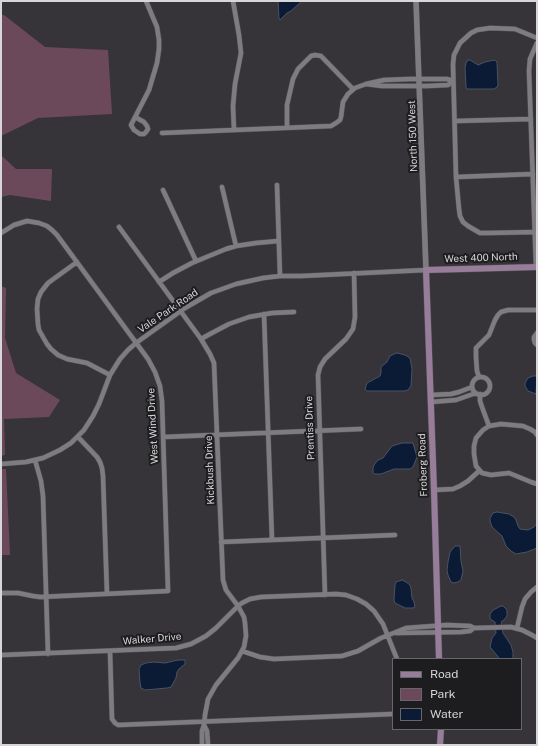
<!DOCTYPE html>
<style>
body{margin:0}
#map{position:relative;width:538px;height:746px;overflow:hidden;background:#363438;font-family:"Public Sans",sans-serif}
canvas{display:block}
.frame{position:absolute;inset:0;border:2px solid #d7d6d8;pointer-events:none}
.legend{position:absolute;left:392px;top:658px;width:130px;height:72px;box-sizing:border-box;background:#1d1c1e;border:1px solid #676668;margin:0;padding:5px 7px;list-style:none;font-size:12px;color:#d7d6d8}
.legend li{display:flex;align-items:center;gap:8px;height:20px}
.legend b{width:20px;border:1px solid #676668}
</style>
<div id="map">
<canvas width="538" height="746"></canvas>
<div class="frame"></div>
<ul class="legend">
<li><b style="height:5px;background:#987d9a"></b>Road</li>
<li><b style="height:11px;background:#6c495a"></b>Park</li>
<li><b style="height:11px;background:#0c1b35"></b>Water</li>
</ul>
</div>
<script>
const g = document.querySelector('canvas').getContext('2d');
g.lineJoin = 'round';
function fill(path, color) { g.fillStyle = color; g.fill(path, 'evenodd'); }
const poly = rows => new Path2D(rows.map(r => 'M' + r).join(''));
function stroke(path, color, width, dash) { g.strokeStyle = color; g.lineWidth = width; g.lineCap = dash ? 'butt' : 'round'; g.setLineDash(dash || []); g.stroke(path); }
function label(font, color, halo, rows, align = 'center') {
  g.font = font + ' "Public Sans",sans-serif'; g.lineWidth = 4; g.setLineDash([]); g.textBaseline = 'middle'; g.strokeStyle = halo; g.fillStyle = color; for (const [text, x, y, turn = 0] of rows) {
    g.save(); g.translate(x, y); g.rotate((+turn || 0) * Math.PI / 180); g.textAlign = isNaN(turn) ? turn : align; if (halo) g.strokeText(text, 0, 0); g.fillText(text, 0, 0); g.restore();
  }
}
fill(poly([
 [1,15,4,15,45,47,108,50,112,114,38,118,1,136],
 [1,155,16,169,52,169,51,201,10,195,1,197],
 [1,286,6,288,5,338,16,373,60,400,49,417,4,419,5,455,1,456],
 [1,469,6,469,10,555,1,555]
]), '#6c495a');
const water = poly([
 [278,1,302,1,291,11,287,13,280,20,279,19,278,1],
 [468,60,470,60,478,65,485,62,494,60,496,61,497,62,498,85,497,87,494,89,467,89,466,87,465,68,466,63,468,60],
 [397,353,405,355,410,358,412,369,411,386,408,390,404,391,367,391,365,389,367,383,380,376,381,373,381,367,387,362,390,356,394,354,397,353],
 [533,376,537,376,536,394,528,391,525,386,525,383,528,378,533,376],
 [402,443,413,443,417,457,413,467,410,469,394,469,381,474,375,474,373,473,373,468,374,465,378,460,383,458,392,446,402,443],
 [497,512,509,514,514,517,516,520,518,526,520,529,528,530,534,527,537,523,537,548,527,552,516,554,511,551,506,546,502,536,492,527,490,521,490,518,493,513,497,512],
 [455,546,460,546,461,561,463,571,461,580,458,582,454,583,451,582,448,575,447,570,448,562,450,552,455,546],
 [402,580,406,582,410,585,411,588,412,598,414,602,415,607,413,608,405,608,395,603,394,600,395,585,396,582,402,580],
 [501,606,503,606,507,610,507,616,504,620,502,621,501,624,503,633,511,645,513,652,513,659,500,659,490,647,492,638,496,633,495,622,490,619,490,614,493,610,501,606],
 [178,660,185,660,185,664,179,669,177,672,176,678,171,687,167,688,145,690,141,688,140,683,139,669,141,665,146,663,154,662,165,663,178,660]
]);
fill(water, '#0c1b35');
stroke(water, '#495366', 1);
const minor = poly([
 [233,1,239,35,241,53,235,84,233,106,234,130],
 [537,38,515,29,490,28,477,30,471,33,460,43,454,55,453,64,456,177,459,209,460,216,463,222,468,226,480,233,487,233,537,232],
 [410,79,447,79,453,81,448,85,427,86,382,86,366,84,384,80,410,79],
 [135,117,144,122,147,126,148,129,146,132,144,134,140,134,134,130,131,125,149,90,157,63,159,49,159,40,157,27,146,1],
 [455,121,531,119],
 [287,128,287,105,293,79,298,69,311,56,315,55,321,56,353,89],
 [162,133,331,126,336,123,340,120,341,117,343,102,348,94,355,88,366,84],
 [456,177,533,174],
 [277,185,280,276],
 [222,187,236,246],
 [163,190,196,261],
 [119,227,201,339,210,354,214,363,223,580,226,590,238,606,244,617,245,623,246,636,244,647,238,658,216,685,208,699,205,715,204,725,202,731,202,745],
 [1,233,14,225,27,221,39,223,47,226,52,230,57,235,148,359,155,372,160,386,162,401,168,591,40,597,33,596,18,593,1,593],
 [77,262,48,283,41,292,38,299,37,309,38,324,39,330,47,344,51,349,58,355,67,359,87,363,110,375],
 [536,267,529,71,530,59,537,43],
 [159,282,173,273,192,263,226,249,236,246,256,243,278,241],
 [264,314,272,540],
 [537,333,534,337,534,340,535,343,537,345],
 [201,339,210,334,229,324,249,317,272,313,294,312],
 [479,377,477,371,476,357,476,348,489,335,495,320,498,315,501,312,508,310,537,310],
 '472 386a9 9 0 1 1 18 0a9 9 0 1 1-18 0Z',
 [480,394,480,401,482,407,489,426],
 [431,395,451,394,459,392,472,387],
 [431,402,456,400,476,393],
 [537,435,535,432,530,429,523,426,501,424,489,426,483,430,476,438,474,446,474,454,476,466,482,473,491,475,509,473,531,482,537,484],
 [78,437,97,457,100,462,102,468,103,476,107,594],
 [163,437,361,429],
 [35,460,41,481,43,496,48,654],
 [1,464,26,462,43,458,60,450,71,443,84,430,93,416,99,404,110,375,120,359,128,350,136,343,185,308,211,293,236,284,263,278,280,276,301,276,426,270],
 [434,490,453,489,460,486,468,481,479,471],
 [221,542,395,535],
 [325,595,318,375,320,367,325,359,346,339,353,329,355,317,354,273],
 [517,628,522,607,525,599,531,592,537,587],
 [396,633,461,632,470,631,474,628],
 [110,651,112,719,115,723,118,725,393,714],
 [242,651,260,657,274,659,342,656,358,651,381,638,406,628,447,625,470,626,474,628,511,627,522,630,532,635,537,638],
 [1,655,176,648,191,644,206,636,216,628,238,606,242,603,250,599,261,597,336,594,346,595,357,599,366,604,374,611,383,624,397,659],
 [204,725,207,731,208,745]
]);
const tertiary = poly([
 [416,1,426,270]
]);
const secondary = poly([
 [439,659,434,490,426,270,537,267],
 [440,745,441,729]
]);
stroke(minor, '#515053', 5.5);
stroke(tertiary, '#515053', 6);
stroke(secondary, '#515053', 7);
stroke(minor, '#7e7c80', 4.5);
stroke(tertiary, '#7e7c80', 5.5);
stroke(secondary, '#987d9a', 6);
label('10px', '#d7d6d8', '#1d1c1e', [
 ["North 150 West",413,136,-92],
 ["West 400 North",481,258,-2],
 ["Vale Park Road",168,311,-34],
 ["West Wind Drive",153,426,-93],
 ["Prentiss Drive",310,428,-92],
 ["Froberg Road",423,465,-92],
 ["Kickbush Drive",210,470,-92],
 ["Walker Drive",152,639,-5]
]);
</script>
